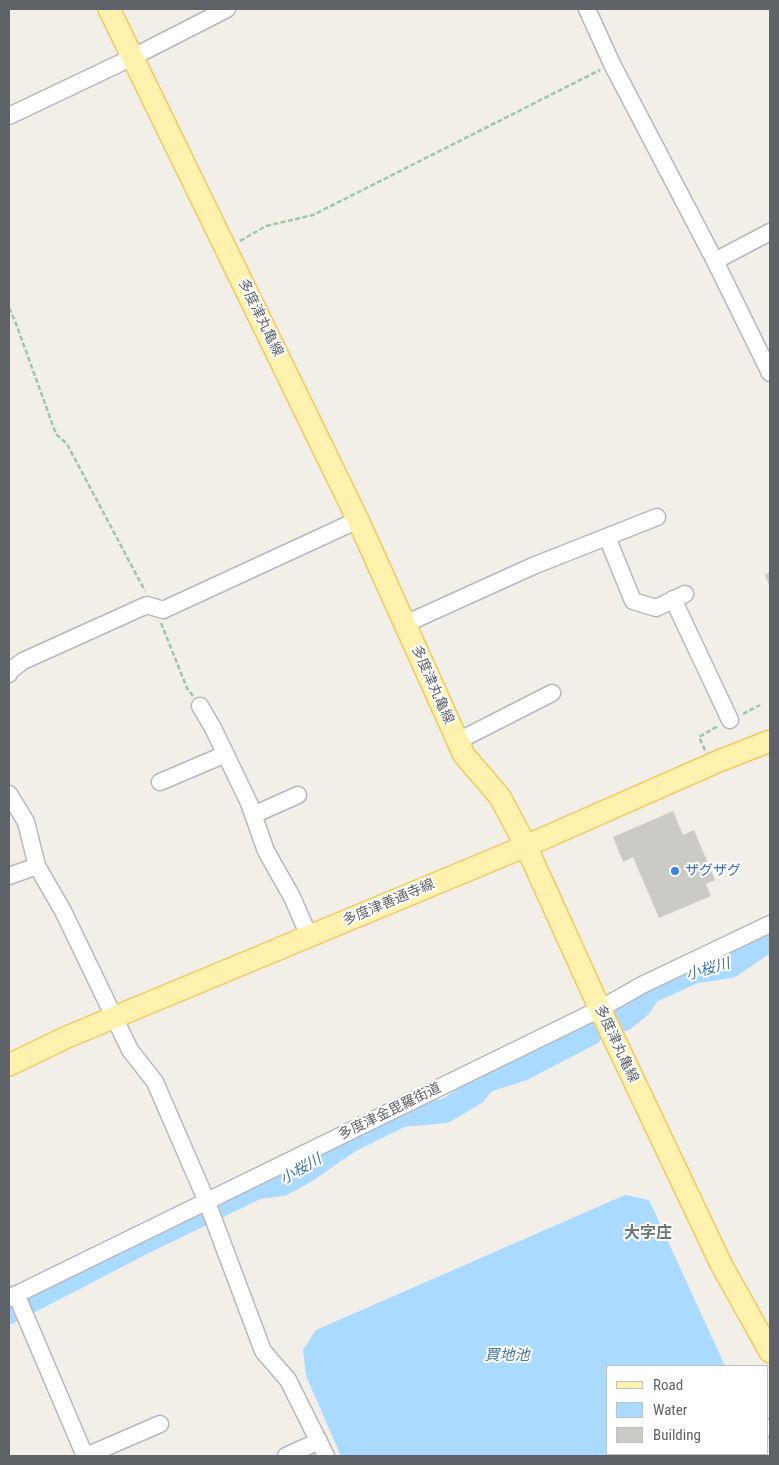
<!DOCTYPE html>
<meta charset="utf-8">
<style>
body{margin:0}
#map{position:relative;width:779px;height:1465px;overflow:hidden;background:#f1efe8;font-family:"Roboto Condensed",sans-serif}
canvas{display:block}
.frame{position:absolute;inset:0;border:10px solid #5f6368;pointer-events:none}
.legend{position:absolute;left:606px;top:1365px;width:162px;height:90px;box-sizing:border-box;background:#fff;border:1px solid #bfc1c3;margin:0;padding:6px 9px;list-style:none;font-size:15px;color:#5f6368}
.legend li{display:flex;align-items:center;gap:10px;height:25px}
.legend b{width:25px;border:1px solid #bfc1c3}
</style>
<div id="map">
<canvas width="779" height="1465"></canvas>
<div class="frame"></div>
<ul class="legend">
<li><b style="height:6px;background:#fff2af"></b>Road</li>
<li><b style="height:14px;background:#aadaff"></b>Water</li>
<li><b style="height:14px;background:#cccac5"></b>Building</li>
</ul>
</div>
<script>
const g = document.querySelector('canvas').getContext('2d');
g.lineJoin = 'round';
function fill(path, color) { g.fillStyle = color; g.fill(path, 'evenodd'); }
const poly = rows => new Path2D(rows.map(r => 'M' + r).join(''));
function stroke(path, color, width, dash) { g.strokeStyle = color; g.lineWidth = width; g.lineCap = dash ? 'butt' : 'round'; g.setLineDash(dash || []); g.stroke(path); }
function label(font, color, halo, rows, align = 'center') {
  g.font = font + ' "Roboto Condensed","Noto Sans JP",sans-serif'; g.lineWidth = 4; g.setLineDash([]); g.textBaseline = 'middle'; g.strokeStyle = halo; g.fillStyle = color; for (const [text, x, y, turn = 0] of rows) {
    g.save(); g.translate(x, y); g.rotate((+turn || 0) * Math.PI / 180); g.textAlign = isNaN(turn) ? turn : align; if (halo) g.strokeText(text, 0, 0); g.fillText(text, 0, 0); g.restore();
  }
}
fill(poly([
 [625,1195,649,1200,725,1366,608,1366,608,1454,648,1454,643,1456,341,1456,306,1376,303,1350,316,1330]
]), '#aadaff');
stroke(poly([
 [624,1019,639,1007,649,992,693,972,730,966,770,939],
 [9,1312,138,1245,258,1187,282,1184,304,1172,349,1141,402,1115,445,1111,475,1093,484,1081,522,1069,591,1033]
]), '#aadaff', 24);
fill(poly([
 [770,572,770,587,765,575],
 [673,811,683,835,694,830,715,880,706,884,711,896,659,918,633,857,623,862,613,837]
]), '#cccac5');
const minor = poly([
 [587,9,612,64,715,261,770,373],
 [9,116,133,57,227,9],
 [715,261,770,232],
 [607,537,633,601,656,608,685,594],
 [673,599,730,720],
 [405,624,533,566,657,517],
 [9,674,11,670,23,661,147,605,163,610,358,520],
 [200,706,213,728,249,803,266,851,292,897,309,936],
 [458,741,552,693],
 [160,782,226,754],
 [9,794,26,822,37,866,63,911,130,1050,155,1082,207,1202,263,1351,288,1380,326,1456],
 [253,815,298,795],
 [9,876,37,866],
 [16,1294,85,1456],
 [9,1298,600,1009,642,985,770,924],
 [768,1428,770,1427],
 [86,1456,160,1424],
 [286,1456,319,1441],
 [702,1456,708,1454]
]);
const major = poly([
 [109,9,358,520,464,755,500,797,526,846,600,1009,721,1264,770,1352],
 [9,1065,67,1037,526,846,719,761,770,741]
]);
stroke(minor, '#b5b8bc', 19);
stroke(major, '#f2c960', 24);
stroke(poly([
 [240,241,266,226,313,215,600,70],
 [9,308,15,321,56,434,67,444,145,591],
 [161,623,187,688,193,696],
 [743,714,760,705],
 [705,750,699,737,718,726]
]), '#9cc7a9', 2.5, [5, 2.5]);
stroke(minor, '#fff', 16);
stroke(major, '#fff2af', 21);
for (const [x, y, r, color] of [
 [675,871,5,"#3f7fe0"]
]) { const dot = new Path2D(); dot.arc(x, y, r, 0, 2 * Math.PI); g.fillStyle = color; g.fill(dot); stroke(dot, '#fff', 2); }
label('14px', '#5f6368', '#fff', [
 ["多度津丸亀線",260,318,64],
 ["多度津丸亀線",432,685,66],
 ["多度津善通寺線",389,903,-23],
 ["多度津丸亀線",616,1044,65],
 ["多度津金毘羅街道",390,1112,-26]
]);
label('14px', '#366cbe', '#fff', [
 ["ザグザグ",685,871]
], 'left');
label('italic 15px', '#4174aa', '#fff', [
 ["小桜川",708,970,-16],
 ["小桜川",301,1170,-30],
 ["買地池",507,1356]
]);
label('bold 16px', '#70757a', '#fff', [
 ["大字庄",648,1234]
]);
</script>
